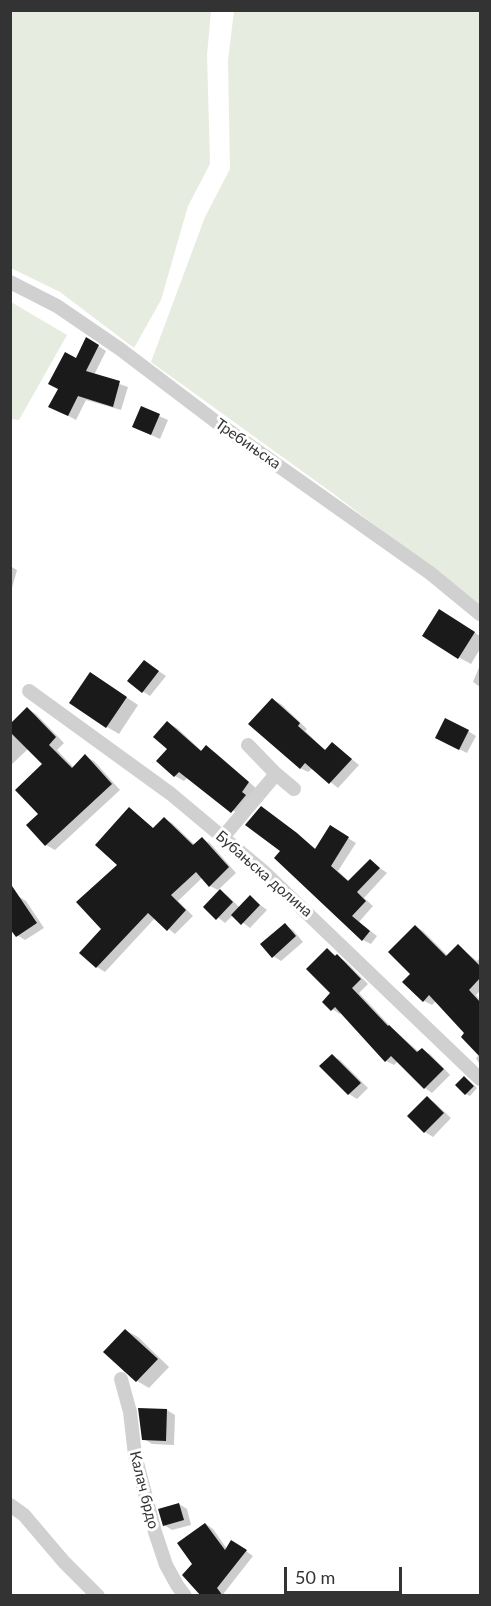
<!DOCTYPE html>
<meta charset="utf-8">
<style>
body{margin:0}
#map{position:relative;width:491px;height:1606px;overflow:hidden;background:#fff;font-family:Lato,sans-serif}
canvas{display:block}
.frame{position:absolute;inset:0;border:12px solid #333;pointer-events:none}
.scale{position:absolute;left:284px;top:1567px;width:118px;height:27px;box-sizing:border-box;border:3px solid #333;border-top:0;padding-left:8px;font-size:18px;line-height:21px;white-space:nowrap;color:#333;-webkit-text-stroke:4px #fff;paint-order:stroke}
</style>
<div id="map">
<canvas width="491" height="1606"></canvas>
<div class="frame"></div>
<div class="scale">50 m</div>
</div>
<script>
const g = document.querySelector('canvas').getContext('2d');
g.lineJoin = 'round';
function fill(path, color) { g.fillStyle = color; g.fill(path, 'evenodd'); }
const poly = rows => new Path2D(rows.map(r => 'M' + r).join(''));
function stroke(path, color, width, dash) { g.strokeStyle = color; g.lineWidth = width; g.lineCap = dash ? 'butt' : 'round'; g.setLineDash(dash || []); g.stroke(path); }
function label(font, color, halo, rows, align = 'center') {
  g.font = font + ' Lato,sans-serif'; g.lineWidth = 6; g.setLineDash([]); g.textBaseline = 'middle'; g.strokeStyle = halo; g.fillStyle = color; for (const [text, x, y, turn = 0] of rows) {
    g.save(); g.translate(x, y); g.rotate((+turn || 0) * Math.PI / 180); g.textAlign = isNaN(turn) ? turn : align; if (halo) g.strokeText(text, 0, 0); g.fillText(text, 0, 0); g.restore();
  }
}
fill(poly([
 [10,11,211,11,207,55,210,164,188,206,161,300,134,348,60,292,11,268],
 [234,11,480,11,480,605,331,492,151,362,205,217,230,169,228,60],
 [11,302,67,335,19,420,11,419]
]), '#e6ecdf');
fill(poly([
 [94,343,106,351,94,375,128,387,121,410,86,400,76,420,50,406,76,360],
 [141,408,168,420,160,439,133,427],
 [10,566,17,570,12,588,10,588],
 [452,618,480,636,480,649,471,664,458,657],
 [145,662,166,676,150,696,142,691],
 [480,665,480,687,473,682],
 [102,681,138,705,119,734,107,727],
 [273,700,281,704,307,729,305,731,326,751,333,744,359,765,338,788,313,768,308,772,300,768],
 [28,709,36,714,64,743,57,750,74,768,85,756,94,761,120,790,55,850,46,845,40,814,45,764,29,748,10,766,10,726],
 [168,723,177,728,203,752,206,747,216,753,257,789,242,817,188,777,184,781,175,776,169,749],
 [468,731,476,736,467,753,445,742],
 [129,809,154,829,164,819,172,823,195,845,202,839,210,843,236,873,218,890,228,896,240,908,250,897,267,910,250,928,233,915,225,923,205,907,220,891,210,886,202,878,178,901,193,916,175,934,155,918,105,972,97,967,81,953,103,929,119,865],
 [269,813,316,849,338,832,356,843,338,871,350,882,370,861,387,873,364,898,373,906,359,922,377,936,371,944,363,940,282,851],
 [18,896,26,901,44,928,25,940,17,935],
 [285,925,293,930,303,942,281,961,273,956],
 [415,926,423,931,448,956,458,946,477,961,480,958,480,991,476,995,480,1000,480,1007,478,1010,480,1012,480,1065,476,1058,480,1054,466,1033,436,1001,432,1005,424,1001,412,974],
 [327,950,345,961,368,984,359,993,392,1028,419,1052,422,1050,430,1054,450,1075,432,1093,425,1088,398,1061,394,1065,386,1061,341,1013,340,1014,332,1009],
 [332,1056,340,1060,368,1088,357,1099,349,1094,321,1066],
 [468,1080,477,1088,470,1096,466,1094],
 [427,1098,435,1103,451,1118,433,1137,425,1132,409,1116],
 [125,1330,138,1337,169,1367,149,1388,137,1381,106,1352],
 [140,1409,167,1410,175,1415,174,1445,152,1444,144,1439],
 [179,1504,187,1509,191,1525,172,1530,164,1525],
 [206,1524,213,1529,227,1549,239,1546,253,1556,224,1593,225,1596,203,1596,194,1564]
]), '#0003');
fill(poly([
 [86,337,99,345,86,371,120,381,113,407,78,396,68,416,48,407,58,389,48,384,65,352,76,358],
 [141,406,160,414,151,435,132,427],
 [439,609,475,632,458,659,422,636],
 [144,660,159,671,142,693,127,681],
 [90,672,127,697,106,728,69,703],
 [272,698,300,723,298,726,325,750,332,742,352,759,329,784,305,763,300,769,248,724],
 [27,707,56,737,49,745,72,768,85,754,112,784,45,846,26,825,38,814,15,790,42,764,10,732,10,724],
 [445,718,469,730,459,750,435,738],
 [167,721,201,751,206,745,249,782,242,792,246,795,231,813,179,772,174,777,156,761,167,749,153,737],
 [261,806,297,833,315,849,330,825,349,837,331,866,348,881,370,859,380,868,357,892,366,901,352,916,370,931,362,941,274,858,280,851,245,825],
 [129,807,153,828,164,817,193,845,202,837,229,867,209,887,196,872,171,895,186,910,167,931,148,913,96,968,79,953,101,929,76,902,117,865,95,845],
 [10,883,37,923,16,937,10,929],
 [220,889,233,902,216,920,203,907],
 [250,895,260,905,241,925,231,915],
 [285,923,296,936,272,958,260,944],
 [415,925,446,956,458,944,480,966,480,978,469,990,480,1002,480,1057,461,1037,464,1033,429,995,423,1002,402,982,410,974,388,952],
 [327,948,335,956,337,954,361,979,352,988,388,1026,389,1025,417,1052,422,1048,444,1069,424,1089,391,1056,385,1062,335,1007,331,1011,322,1002,330,993,306,969],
 [332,1054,361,1083,348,1095,319,1066],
 [464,1076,474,1086,465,1095,455,1085],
 [427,1096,444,1113,424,1133,407,1116],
 [125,1329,158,1359,136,1382,103,1352],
 [138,1408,167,1409,166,1441,142,1440],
 [179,1503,184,1520,163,1526,158,1509],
 [205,1523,225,1550,231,1540,247,1550,217,1588,223,1596,201,1596,182,1575,192,1564,177,1543]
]), '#1a1a1a');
stroke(poly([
 [10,282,57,306,120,349,215,421,430,573,480,614],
 [29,691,171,794,263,871,480,1079],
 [248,745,276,774,294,789],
 [223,837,276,774],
 [121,1379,130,1412,135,1455,155,1532,166,1565,177,1585,185,1596],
 [10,1505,24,1515,64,1562,98,1596]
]), '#d0d0d0', 14);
label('15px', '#333', '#fff', [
 ["Требињска",248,444,35],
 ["Бубањска долина",264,874,41],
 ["Калач брдо",144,1490,76]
]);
</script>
